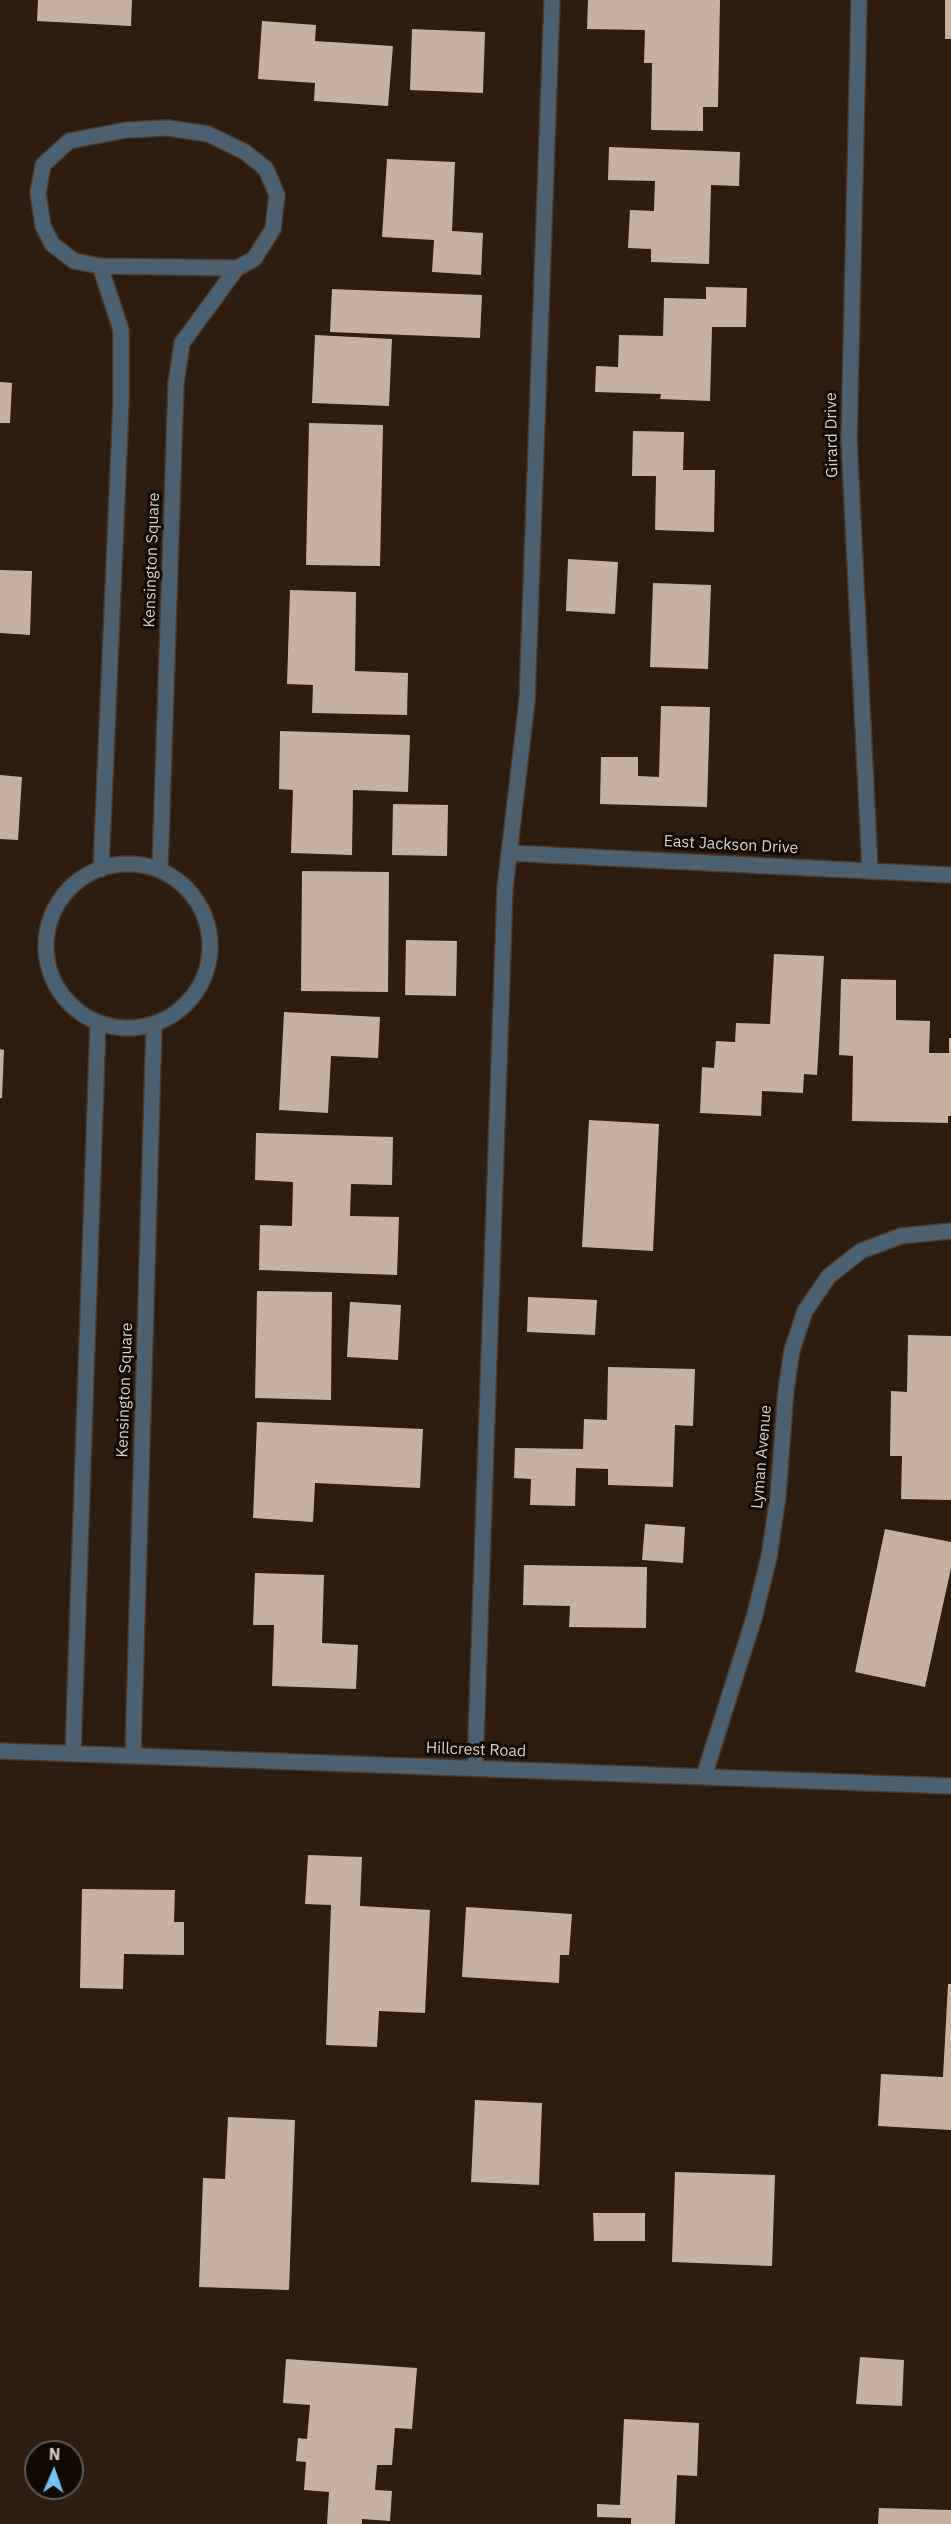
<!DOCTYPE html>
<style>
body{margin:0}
#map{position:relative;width:951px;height:2524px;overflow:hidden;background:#2e1d0f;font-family:"IBM Plex Sans",sans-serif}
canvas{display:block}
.north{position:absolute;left:24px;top:2440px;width:60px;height:60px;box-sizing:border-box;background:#100904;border:2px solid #615852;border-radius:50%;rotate:2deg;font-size:16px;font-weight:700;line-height:24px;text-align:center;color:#dacfc6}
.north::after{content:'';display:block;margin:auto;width:21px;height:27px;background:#76c0f7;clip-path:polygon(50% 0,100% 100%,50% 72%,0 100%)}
</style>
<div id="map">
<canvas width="951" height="2524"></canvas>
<div class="north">N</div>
</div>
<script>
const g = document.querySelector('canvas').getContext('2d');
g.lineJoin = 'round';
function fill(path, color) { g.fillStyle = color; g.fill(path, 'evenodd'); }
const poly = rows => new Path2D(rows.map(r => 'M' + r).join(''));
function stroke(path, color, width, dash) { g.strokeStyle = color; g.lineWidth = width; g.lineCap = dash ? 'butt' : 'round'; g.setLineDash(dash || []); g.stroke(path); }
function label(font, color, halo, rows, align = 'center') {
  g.font = font + ' "IBM Plex Sans",sans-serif'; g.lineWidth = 6; g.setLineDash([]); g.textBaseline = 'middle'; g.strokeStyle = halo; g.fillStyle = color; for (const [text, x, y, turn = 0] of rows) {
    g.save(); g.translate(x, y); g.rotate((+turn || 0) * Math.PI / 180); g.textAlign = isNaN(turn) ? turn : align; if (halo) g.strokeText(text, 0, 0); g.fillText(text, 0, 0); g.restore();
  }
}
fill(poly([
 [38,0,132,0,131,26,37,21],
 [588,0,720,0,718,107,703,107,703,131,651,130,652,63,644,63,645,30,587,29],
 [945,0,951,0,951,39,945,39],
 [262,21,316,25,315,41,393,46,388,106,314,101,315,83,258,79],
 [412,29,485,32,483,93,410,90],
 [609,147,740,152,739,186,711,185,709,264,651,262,651,249,628,248,630,210,654,211,655,181,608,180],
 [387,159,455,162,452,231,483,233,481,275,432,272,434,240,382,237],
 [706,287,747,288,746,327,712,327,710,401,660,399,661,394,595,392,596,366,618,367,619,335,663,336,664,298,706,299],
 [332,289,482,295,480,338,330,332],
 [315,335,392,339,389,406,312,403],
 [0,382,12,383,10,423,0,423],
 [309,423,383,425,380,566,306,565],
 [633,431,684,432,683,470,715,470,714,532,655,530,656,476,632,476],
 [568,559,618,562,615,614,566,611],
 [0,570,32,571,30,635,0,633],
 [653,583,711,585,708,669,650,667],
 [290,590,356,592,355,671,408,673,407,715,312,713,313,685,287,684],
 [661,706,710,707,707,807,600,804,601,757,638,757,638,776,659,777],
 [280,731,410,735,408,792,353,790,352,855,291,853,293,790,279,789],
 [0,775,22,777,18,840,0,839],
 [393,804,448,805,447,856,392,855],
 [302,871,389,872,388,992,301,991],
 [406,940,457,941,456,996,405,995],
 [774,954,824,956,817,1075,804,1074,803,1093,762,1091,761,1116,700,1113,702,1067,714,1068,716,1041,735,1042,736,1023,770,1024],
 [841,979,896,980,896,1020,930,1021,929,1053,949,1053,949,1038,951,1038,951,1116,948,1116,948,1123,852,1121,853,1056,839,1055],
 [284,1012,380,1017,378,1058,331,1056,328,1113,279,1110],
 [0,1049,4,1050,2,1098,0,1098],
 [589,1120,659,1124,653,1251,582,1247],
 [256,1133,393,1137,392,1185,351,1184,350,1216,399,1217,397,1275,259,1270,260,1225,292,1226,293,1182,255,1180],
 [257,1291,332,1292,331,1400,255,1398],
 [528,1297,597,1300,595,1335,527,1332],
 [350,1302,401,1305,398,1360,347,1357],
 [908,1335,951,1336,951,1500,901,1499,902,1456,890,1456,891,1391,907,1392],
 [608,1367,695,1369,693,1426,675,1425,673,1487,608,1485,608,1469,576,1468,575,1506,530,1505,531,1479,514,1478,515,1448,583,1449,584,1419,607,1420],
 [257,1422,423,1429,420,1488,315,1483,313,1522,253,1518],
 [645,1524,685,1527,683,1563,642,1560],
 [885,1529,951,1542,951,1568,925,1687,855,1672],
 [524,1565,647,1567,646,1628,569,1627,570,1606,523,1605],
 [255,1573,324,1575,322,1643,358,1645,356,1689,272,1686,274,1625,253,1625],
 [308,1855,362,1857,360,1906,430,1910,425,2013,379,2011,377,2047,326,2045,331,1905,305,1904],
 [82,1889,175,1890,174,1922,184,1922,184,1955,124,1954,123,1989,80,1988],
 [466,1907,572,1914,569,1955,560,1955,559,1983,462,1977],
 [948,1984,951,1984,951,2130,878,2126,881,2074,943,2077],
 [475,2100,542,2103,539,2185,471,2182],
 [228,2117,295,2120,289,2290,199,2287,203,2178,225,2179],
 [675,2172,775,2175,772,2266,672,2262],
 [593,2213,645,2213,645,2241,594,2241],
 [860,2357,904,2360,902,2406,856,2404],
 [286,2359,417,2368,412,2429,395,2428,392,2465,377,2465,375,2490,392,2491,390,2521,362,2519,362,2524,327,2524,329,2492,304,2490,306,2462,296,2461,298,2438,307,2439,310,2405,283,2403],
 [624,2419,699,2423,697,2476,677,2475,675,2524,631,2524,631,2518,597,2517,597,2504,620,2505],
 [879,2508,951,2510,951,2524,878,2524]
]), '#c7b19e');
const minor = poly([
 [859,0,849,440,870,870],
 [100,266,121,330,121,403,101,869],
 [509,853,951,875],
 '46 946a82 82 0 1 1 164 0a82 82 0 1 1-164 0Z',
 [160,870,176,383,182,343,237,268,254,259,273,229,277,195,266,169,245,152,208,134,168,128,126,130,69,141,43,165,38,193,43,226,52,244,74,261,100,266,237,268],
 [73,1753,98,1023],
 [133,1755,154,1025],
 [475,1768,505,888,527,701,552,0],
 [704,1776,754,1618,769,1557,778,1496,786,1390,792,1350,805,1311,829,1276,861,1251,901,1236,951,1231]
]);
const tertiary = poly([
 [0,1751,951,1786]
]);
stroke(minor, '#4a392c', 18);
stroke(tertiary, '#4a392c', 18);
stroke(minor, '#4b6172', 15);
stroke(tertiary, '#4b6172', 15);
label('16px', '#dacfc6', '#100904', [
 ["Girard Drive",832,435,-91],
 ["Kensington Square",152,560,-88],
 ["East Jackson Drive",731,845,3],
 ["Kensington Square",125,1390,-88],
 ["Lyman Avenue",762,1457,-85],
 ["Hillcrest Road",476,1750,2]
]);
</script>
